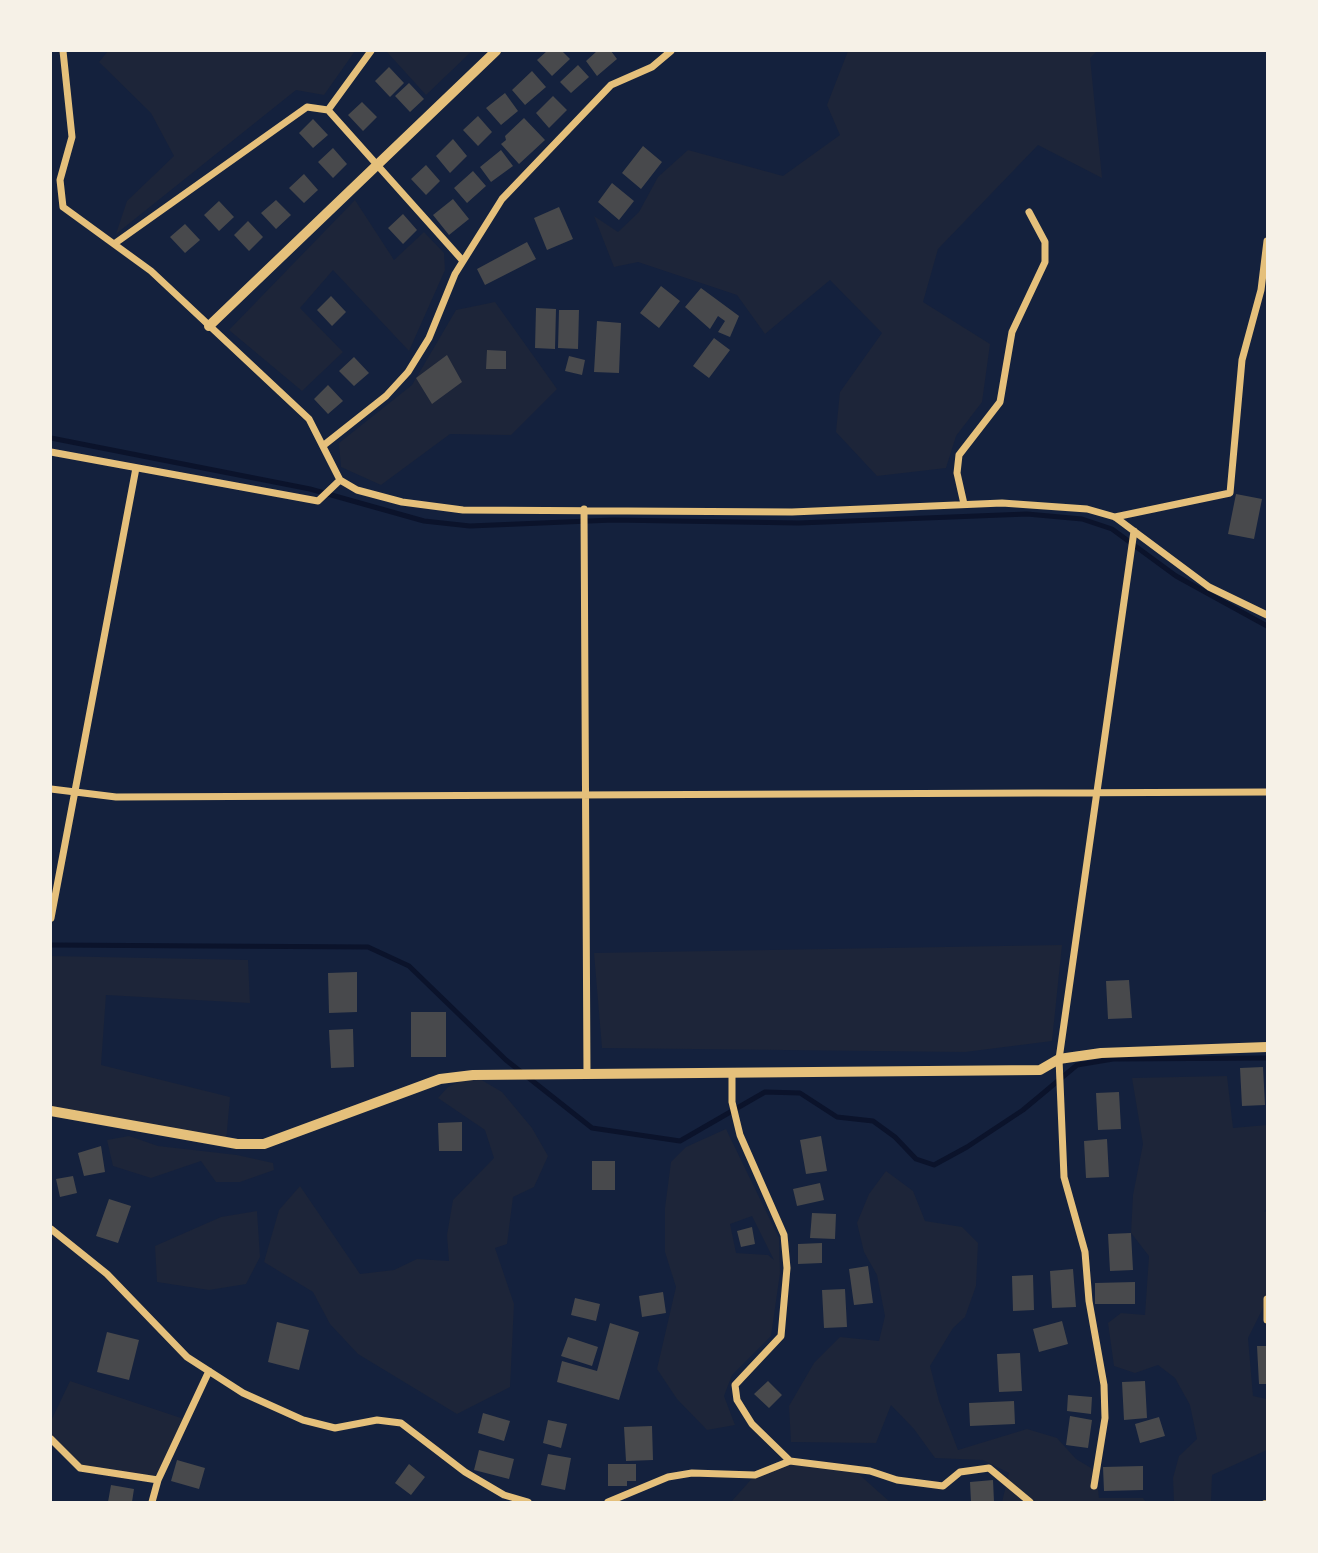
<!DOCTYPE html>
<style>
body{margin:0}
#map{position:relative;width:1318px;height:1553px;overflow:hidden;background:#14213d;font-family:"Zilla Slab",serif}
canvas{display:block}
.frame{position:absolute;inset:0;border:52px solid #f6f1e7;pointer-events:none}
</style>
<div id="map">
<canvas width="1318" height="1553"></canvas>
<div class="frame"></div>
</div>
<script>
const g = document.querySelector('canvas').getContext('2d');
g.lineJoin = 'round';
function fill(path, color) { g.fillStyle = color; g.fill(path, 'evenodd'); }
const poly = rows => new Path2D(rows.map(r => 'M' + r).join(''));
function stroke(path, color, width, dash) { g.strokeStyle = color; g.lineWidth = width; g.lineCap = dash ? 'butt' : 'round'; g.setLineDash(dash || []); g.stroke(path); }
fill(poly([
 [108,51,355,51,324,95,296,90,116,234,127,201,174,156,151,113,99,62],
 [390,51,472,51,426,95,387,52],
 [848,51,1097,51,1090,58,1102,178,1038,145,938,249,923,302,990,344,982,402,956,436,946,468,877,476,836,432,840,392,882,333,830,280,765,334,737,295,638,262,614,267,594,216,618,232,639,212,658,177,688,150,783,176,840,135,827,105],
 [355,200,394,260,424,232,444,253,445,270,409,351,333,270,300,308,343,352,302,391,229,330],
 [495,302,557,389,511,435,450,434,381,485,341,467,339,443,412,385,456,310],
 [1062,945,1052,1041,965,1052,602,1048,594,953],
 [51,956,248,960,250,1003,106,995,101,1065,230,1097,226,1142,51,1111],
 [473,1075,502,1092,532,1128,548,1156,534,1187,513,1197,507,1244,495,1248,514,1304,510,1387,457,1414,358,1354,330,1324,313,1292,264,1262,279,1210,300,1186,360,1274,394,1270,417,1259,449,1261,447,1235,453,1200,494,1158,485,1130,438,1098,448,1087],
 [1227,1076,1233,1128,1267,1125,1267,1208,1264,1212,1267,1211,1267,1300,1248,1338,1253,1396,1267,1399,1267,1450,1212,1475,1211,1502,1174,1502,1173,1478,1179,1456,1197,1439,1190,1405,1175,1378,1158,1365,1135,1373,1114,1366,1108,1323,1121,1313,1145,1315,1149,1256,1131,1233,1133,1195,1143,1144,1132,1078],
 [726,1129,779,1238,780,1273,771,1336,732,1375,724,1396,735,1425,707,1430,677,1399,657,1369,676,1287,665,1252,665,1208,671,1162,686,1147],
 [752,1216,774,1260,768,1255,736,1253,730,1224],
 [129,1136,158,1146,237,1155,273,1163,274,1170,240,1182,216,1182,201,1161,151,1178,113,1166,107,1140],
 [886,1171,913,1191,925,1221,962,1227,978,1243,976,1286,965,1317,953,1328,930,1366,939,1401,958,1450,1027,1429,1057,1438,1076,1459,1096,1471,1099,1498,1143,1498,1146,1502,1002,1502,1009,1473,983,1460,935,1458,914,1429,891,1405,876,1443,791,1442,789,1406,814,1363,840,1337,879,1341,885,1316,877,1275,864,1252,857,1223,869,1194],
 [257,1211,260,1257,246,1284,209,1290,157,1282,155,1246,221,1217],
 [70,1381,187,1420,158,1480,80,1468,51,1439,51,1421],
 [790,1461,853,1469,890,1502,731,1502,755,1475]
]), '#1d2539');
stroke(poly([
 [51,438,310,489,424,521,470,526,613,520,799,523,1027,514,1082,519,1112,529,1176,576,1267,626],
 [51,945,368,947,409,966,506,1060,592,1128,680,1141,765,1092,800,1093,837,1117,873,1121,895,1137,916,1159,934,1165,967,1147,1023,1110,1077,1065,1113,1059,1267,1058]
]), '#0b132b', 5);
fill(poly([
 [547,51,562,51,570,59,552,76,537,60],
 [597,51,611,51,617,59,597,76,586,61],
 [578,65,589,77,571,93,560,82],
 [389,67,404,83,390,97,375,81],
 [532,71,546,87,525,105,512,90],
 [409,83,424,99,410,112,395,96],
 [505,93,518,111,501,125,486,108],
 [553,96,567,110,549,128,536,113],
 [362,102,377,117,363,131,348,115],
 [478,116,492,132,478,146,463,130],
 [524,118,545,140,519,164,501,144,506,140,505,136],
 [313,119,328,135,313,148,299,133],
 [453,139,467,156,450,173,436,156],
 [643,146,662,162,641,189,622,173],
 [333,148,347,164,333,178,318,162],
 [501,150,513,166,491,182,480,167],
 [426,165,440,181,426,195,411,179],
 [473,171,486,186,467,203,454,188],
 [304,174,318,190,304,203,289,188],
 [612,183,634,201,619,220,598,202],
 [453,199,469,219,449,235,433,215],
 [276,200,291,215,276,229,261,213],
 [219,201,234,217,219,231,204,215],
 [559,207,573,239,547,250,534,218],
 [403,214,417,230,403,244,388,228],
 [248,221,263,237,249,251,234,235],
 [185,224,200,240,185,253,170,237],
 [527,242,536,259,485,285,477,269],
 [661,286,680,301,659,328,640,313],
 [701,288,739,316,730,337,718,332,725,321,718,316,710,329,685,307],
 [331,296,346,312,332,326,317,310],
 [536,308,556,309,555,349,535,348],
 [559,310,579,310,578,349,558,348],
 [597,321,621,323,619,373,594,372],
 [714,338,730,350,709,378,693,366],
 [487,350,506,351,506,369,486,369],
 [447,355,462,382,432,404,416,378],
 [569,356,585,360,582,375,565,371],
 [354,357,369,373,354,386,339,371],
 [328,385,343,401,328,414,314,399],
 [1236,494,1262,499,1254,539,1228,534],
 [357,972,357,1012,329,1013,328,973],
 [1129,980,1132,1018,1108,1019,1106,981],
 [411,1012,446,1012,446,1057,411,1057],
 [353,1029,354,1067,331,1068,329,1030],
 [1263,1067,1265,1105,1242,1106,1240,1068],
 [1119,1092,1121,1129,1098,1130,1096,1093],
 [462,1122,462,1151,439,1151,438,1123],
 [821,1136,827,1171,806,1174,800,1140],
 [1107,1139,1109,1177,1086,1178,1084,1141],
 [101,1146,105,1172,84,1176,78,1153],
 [592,1161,615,1161,615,1190,592,1190],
 [73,1176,77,1193,60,1197,56,1179],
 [820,1183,824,1200,797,1206,793,1189],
 [109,1199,131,1206,118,1243,96,1236],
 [812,1213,836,1214,835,1239,810,1238],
 [752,1227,755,1244,741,1247,737,1231],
 [1131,1233,1133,1270,1110,1271,1108,1234],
 [822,1243,822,1263,798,1264,798,1244],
 [868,1266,873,1303,854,1305,849,1269],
 [1073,1269,1076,1307,1052,1308,1050,1271],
 [1033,1275,1034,1310,1013,1311,1012,1276],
 [1135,1282,1135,1304,1095,1304,1095,1283],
 [845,1289,847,1327,824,1328,822,1290],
 [663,1292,666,1313,642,1317,639,1296],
 [575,1298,600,1304,596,1321,571,1315],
 [1062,1321,1068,1344,1039,1352,1033,1329],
 [277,1322,309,1330,299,1370,268,1362],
 [610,1323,639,1332,619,1400,557,1382,562,1361,597,1371],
 [107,1332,139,1340,129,1380,97,1372],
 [568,1337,598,1347,592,1366,561,1356],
 [1257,1346,1267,1346,1267,1384,1259,1384],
 [1020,1353,1022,1391,999,1392,997,1354],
 [768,1381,782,1395,769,1408,754,1394],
 [1145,1381,1147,1418,1124,1420,1122,1382],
 [1068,1395,1092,1397,1091,1414,1067,1411],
 [1014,1401,1015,1424,970,1426,969,1403],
 [483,1413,510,1421,504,1441,478,1433],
 [1070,1416,1092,1420,1088,1448,1066,1445],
 [1159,1417,1165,1436,1140,1443,1135,1424],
 [548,1420,567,1424,561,1448,543,1443],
 [652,1426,653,1460,626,1461,624,1427],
 [479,1450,514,1459,509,1479,474,1470],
 [548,1454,571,1458,565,1490,541,1485],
 [177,1460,205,1468,199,1489,171,1481],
 [409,1464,425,1477,411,1495,395,1483],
 [608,1464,636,1464,636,1481,627,1481,627,1486,608,1486],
 [1143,1466,1143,1490,1104,1491,1103,1467],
 [993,1480,994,1502,971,1502,970,1482],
 [111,1485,134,1489,132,1502,108,1502]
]), '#48494c');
stroke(poly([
 [1264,1502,1267,1502]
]), '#e5c07b', 3.5);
stroke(poly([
 [63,51,72,137,60,180,63,207,151,271,309,419,340,480,357,490,402,502,463,510,792,512,1002,503,1087,509,1115,517,1209,587,1267,615],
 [328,110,371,51],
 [114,244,307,107,328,110,463,261],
 [324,445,386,396,408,372,429,338,455,274,502,199,611,85,652,67,671,51],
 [51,452,318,501,340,480],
 [964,504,957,473,959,455,1000,402,1012,332,1045,262,1045,242,1029,212],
 [584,509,587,1074],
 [1115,517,1230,493,1242,360,1261,290,1267,241],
 [51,789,116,797,1267,792],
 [51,918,136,468],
 [732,1072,732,1102,740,1135,784,1235,787,1268,781,1336,735,1385,737,1400,752,1424,790,1461],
 [51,1229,107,1274,187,1357,243,1393,303,1420,335,1428,377,1420,401,1423,465,1472,504,1495,528,1502],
 [1267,1299,1267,1320],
 [51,1439,80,1468,158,1480],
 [1094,1486,1105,1418,1104,1385,1089,1301,1085,1252,1064,1177,1059,1059,1134,531],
 [152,1502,158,1480,209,1371],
 [608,1502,668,1477,692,1473,755,1475,790,1461,870,1471,897,1480,943,1486,960,1472,989,1468,1030,1502]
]), '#e5c07b', 7);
stroke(poly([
 [209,326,496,51],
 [51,1111,237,1144,264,1144,440,1079,473,1075,1040,1070,1059,1059,1101,1053,1267,1047]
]), '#e5c07b', 10);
</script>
